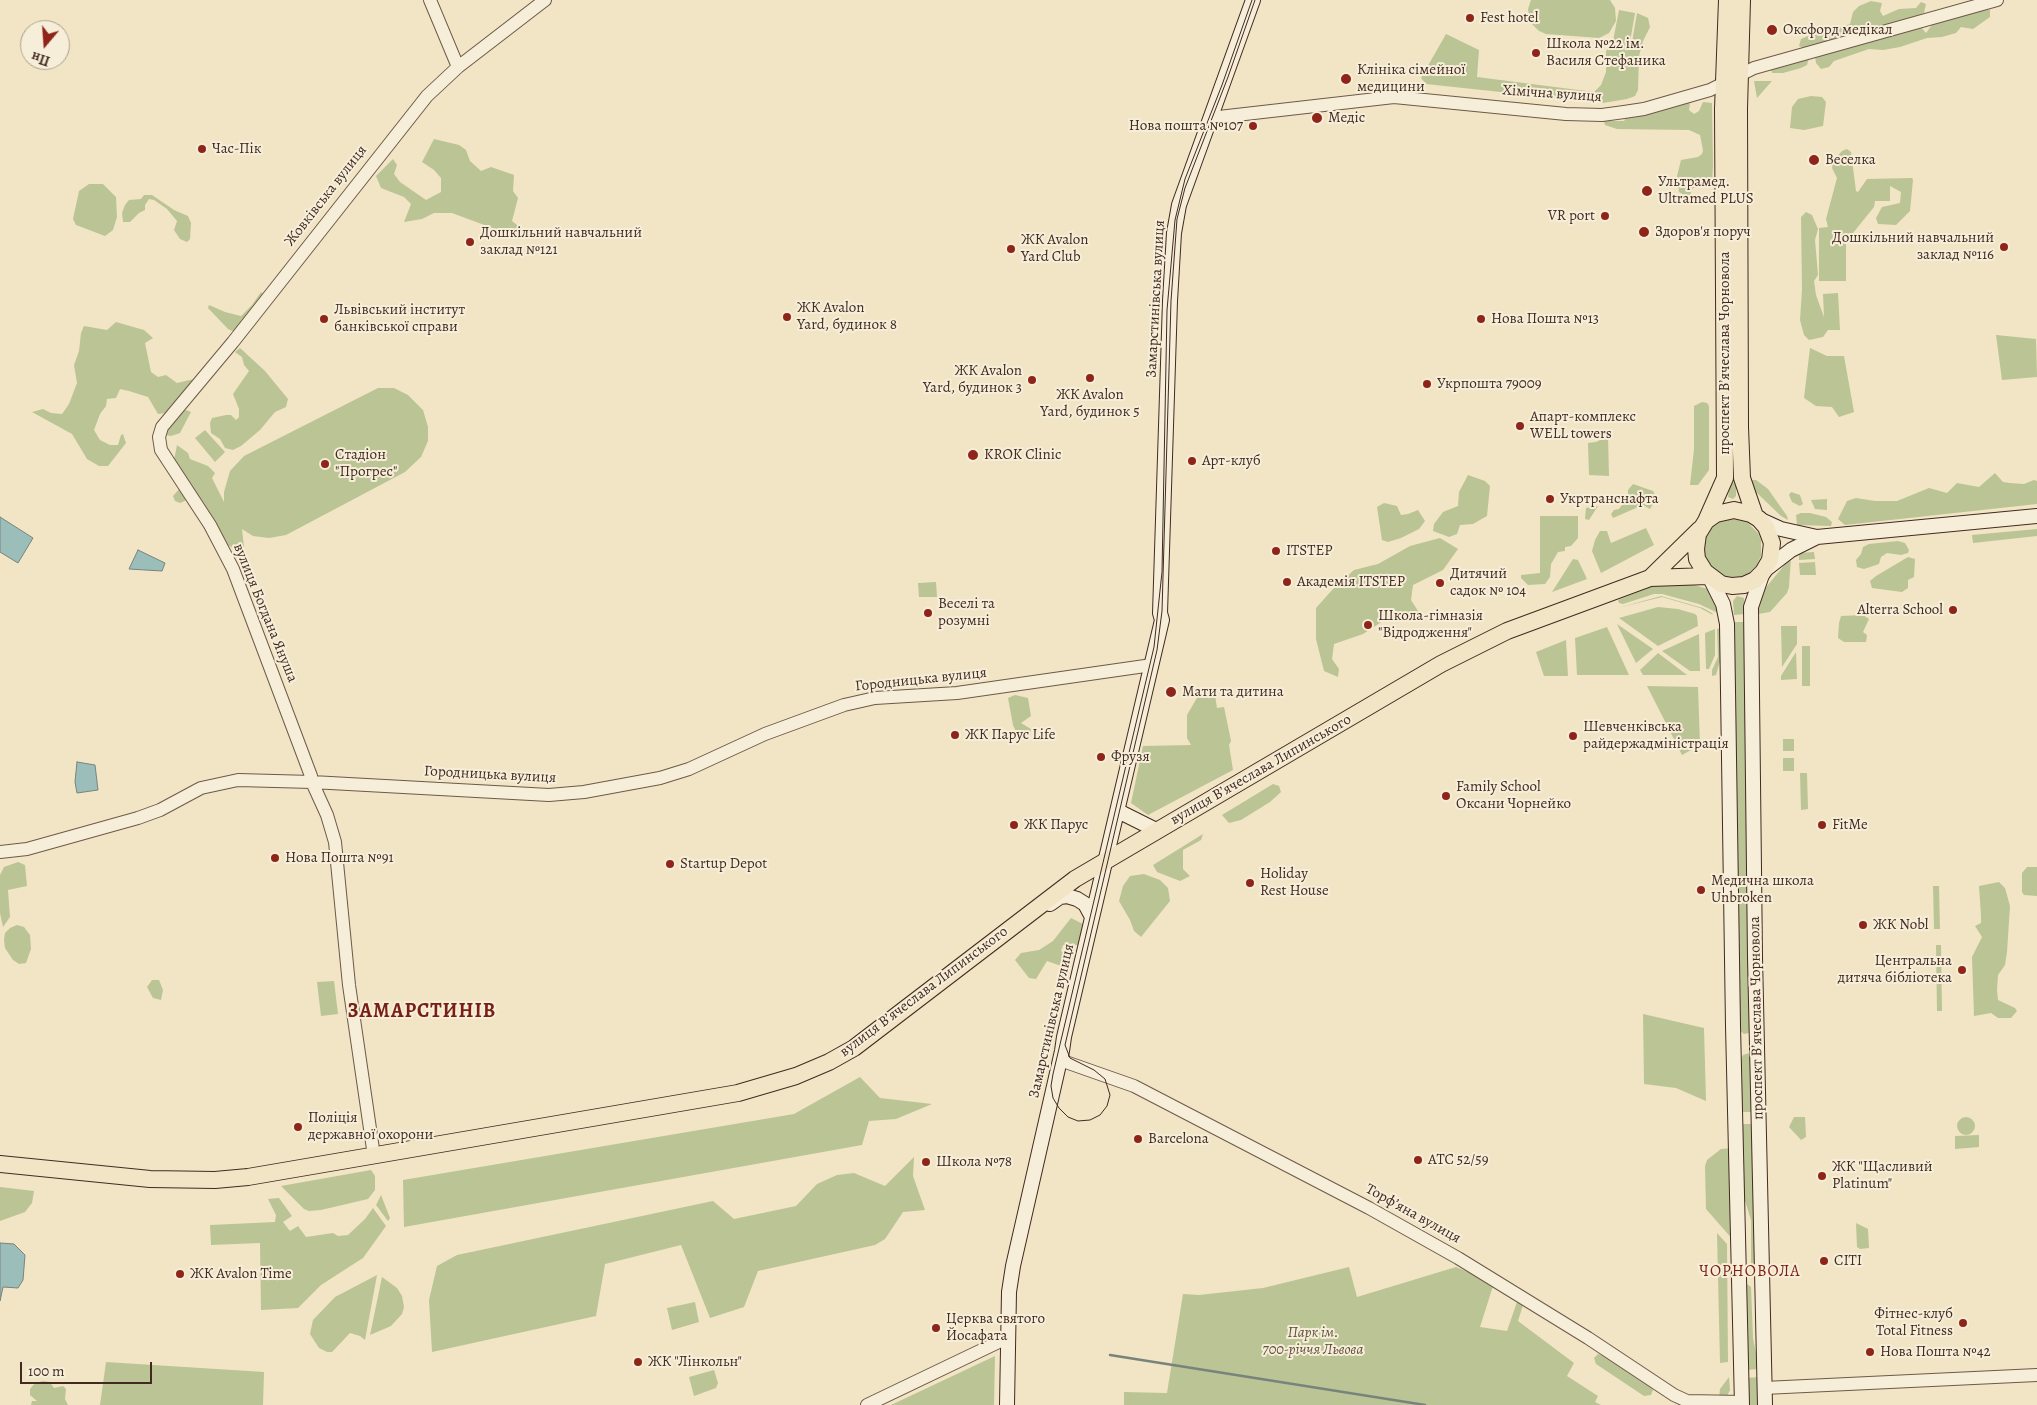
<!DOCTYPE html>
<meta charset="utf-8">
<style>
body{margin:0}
#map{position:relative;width:2037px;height:1405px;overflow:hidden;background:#f1e5c5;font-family:Alegreya,serif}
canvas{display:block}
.north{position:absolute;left:20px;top:20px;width:50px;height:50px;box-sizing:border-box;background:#f6eed9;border:1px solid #aea08f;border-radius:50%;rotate:198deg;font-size:14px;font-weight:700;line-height:20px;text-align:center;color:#422a20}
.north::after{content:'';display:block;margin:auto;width:18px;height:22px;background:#8f2418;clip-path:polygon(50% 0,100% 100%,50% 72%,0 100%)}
.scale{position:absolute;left:20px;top:1362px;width:132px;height:22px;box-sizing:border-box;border:2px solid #422a20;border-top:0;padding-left:6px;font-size:15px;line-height:18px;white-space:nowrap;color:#422a20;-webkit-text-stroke:4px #f6eed9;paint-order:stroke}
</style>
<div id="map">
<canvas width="2037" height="1405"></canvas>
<div class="north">Пн</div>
<div class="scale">100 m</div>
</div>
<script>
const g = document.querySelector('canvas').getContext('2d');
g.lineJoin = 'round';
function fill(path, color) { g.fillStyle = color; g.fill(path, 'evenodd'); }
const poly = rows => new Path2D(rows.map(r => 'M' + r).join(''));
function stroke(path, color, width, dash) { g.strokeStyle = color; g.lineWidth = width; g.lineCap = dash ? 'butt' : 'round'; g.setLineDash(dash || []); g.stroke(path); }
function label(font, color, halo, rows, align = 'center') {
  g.font = font + ' Alegreya,serif'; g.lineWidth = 4; g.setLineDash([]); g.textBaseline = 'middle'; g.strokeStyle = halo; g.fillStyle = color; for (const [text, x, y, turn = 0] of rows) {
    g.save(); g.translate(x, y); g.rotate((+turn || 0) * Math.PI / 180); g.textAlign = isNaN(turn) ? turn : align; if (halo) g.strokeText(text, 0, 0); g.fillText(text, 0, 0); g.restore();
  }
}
fill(poly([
 [1531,0,1610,0,1615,8,1616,21,1609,33,1599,38,1546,34,1539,31,1530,22,1528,9],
 [1871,1,1882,3,1880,11,1883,16,1899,9,1916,8,1921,2,1926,4,1924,13,1910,19,1873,31,1866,26,1858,34,1806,49,1799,46,1801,39,1808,36,1815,35,1850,24,1853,12,1859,6],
 [1982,8,1990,10,1990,17,1973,29,1961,27,1956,33,1942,37,1927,38,1900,47,1883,50,1869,49,1834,61,1829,67,1821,69,1816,63,1815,56,1921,27,1926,33,1934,22],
 [1619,10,1635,13,1630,42,1632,42,1637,13,1648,18,1650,27,1643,41,1639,56,1638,90,1635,96,1627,99,1603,103,1426,84,1421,78,1446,34,1479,50,1477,77,1594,92,1601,85,1606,72,1606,51,1611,45,1625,44,1613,41],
 [1809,58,1807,65,1801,68,1783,73,1772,73,1771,69],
 [1754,81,1772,81,1757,98],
 [1811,96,1822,97,1826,102,1823,126,1804,130,1790,128,1792,107,1798,99],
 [1703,102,1712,103,1713,166,1712,182,1709,185,1693,188,1690,195,1686,196,1679,192,1677,176,1681,160,1698,157,1702,154,1703,150,1700,135,1689,130,1617,129,1605,125,1604,121,1624,121,1629,113,1690,103,1689,110,1694,114,1699,111],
 [434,139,459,145,466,150,470,161,481,171,491,167,514,175,513,191,518,198,512,221,522,229,525,237,514,236,452,213,434,213,422,219,404,222,411,204,404,197,381,188,376,176,393,159,397,165,394,174,400,182,426,200,441,192,441,178,434,170,422,162],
 [1847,149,1851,152,1856,191,1858,192,1867,179,1912,178,1913,180,1910,211,1896,225,1878,224,1876,218,1882,207,1900,203,1901,192,1890,186,1890,201,1875,201,1874,207,1849,238,1846,237,1846,281,1819,281,1819,228,1828,227,1826,219,1837,178,1832,168,1833,161,1842,151],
 [89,184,103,184,116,197,117,217,113,230,105,236,76,225,73,219,79,191],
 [144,195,152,195,174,210,188,216,191,223,190,239,187,242,180,239,174,230,177,221,167,209,154,200,149,199,145,205,145,210,139,213,130,222,123,222,122,213,125,205,129,200,141,199],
 [1806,212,1812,215,1818,229,1815,240,1818,275,1814,281,1816,295,1824,317,1823,294,1838,293,1840,330,1828,330,1823,337,1809,340,1804,335,1800,320,1802,290,1801,217],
 [261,292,266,296,241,329,232,331,228,329,208,308,209,305,225,312,241,316,252,305],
 [116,322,144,330,153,338,145,343,151,372,158,377,166,375,177,383,194,379,166,413,158,414,148,397,129,391,120,389,116,398,107,399,106,406,100,414,94,430,100,440,110,445,118,445,121,435,123,434,126,443,108,466,99,466,87,459,72,434,32,412,43,409,51,413,62,414,69,404,77,383,74,365,79,351,81,333,84,326,107,330],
 [1996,335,2036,339,2037,377,2002,380],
 [240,348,265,371,288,399,286,407,275,412,260,430,241,446,233,450,225,448,220,439,211,433,210,423,212,418,226,415,231,415,236,420,239,417,239,409,233,394,249,371,244,365,242,357,235,352],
 [1810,348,1827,356,1844,356,1854,412,1839,417,1832,407,1816,406,1804,398],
 [378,388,394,388,408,395,423,410,428,427,428,441,421,457,405,472,286,535,269,538,253,536,242,529,244,547,237,551,225,543,187,500,180,503,175,501,173,496,180,488,174,460,177,445,188,453,190,459,208,466,215,473,212,478,224,502,224,492,230,471,244,456],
 [1702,402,1707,403,1709,406,1709,470,1698,485,1690,485,1694,449,1694,406],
 [186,410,191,412,180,433,171,436,166,435,166,432,180,413],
 [205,430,225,452,215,462,195,438],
 [1608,436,1609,476,1589,475,1588,443,1596,442],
 [1995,473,2003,482,2010,483,2024,484,2034,480,2037,481,2037,504,1845,525,1838,519,1847,501,1856,498,1875,501,1897,501,1929,488,1947,493,1957,483,1979,487],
 [1468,475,1485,481,1490,486,1487,516,1473,524,1460,525,1457,534,1449,537,1433,531,1434,524,1443,512,1458,506,1459,492],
 [1750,480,1756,480,1768,489,1787,516,1788,520,1781,516,1756,492],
 [1730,483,1736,483,1736,496,1733,499,1728,497],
 [1633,484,1653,491,1656,497,1654,502,1650,509,1643,505,1613,518,1611,514,1614,510,1619,509,1628,497,1628,490],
 [1791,492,1800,495,1803,504,1800,506,1792,502,1789,495],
 [1827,499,1827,510,1815,509,1811,500],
 [1384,503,1397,506,1401,515,1408,514,1418,510,1425,521,1419,529,1401,538,1388,542,1382,540,1377,507],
 [1598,506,1589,520,1585,519,1586,508],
 [1801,513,1810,513,1826,517,1832,522,1831,526,1797,525,1796,515],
 [1540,516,1578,516,1578,538,1571,546,1565,547,1565,551,1558,552,1551,564,1550,577,1545,584,1528,585,1521,578,1521,575,1540,573],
 [1731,518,1747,522,1758,533,1761,540,1761,556,1754,570,1748,575,1740,578,1724,579,1704,564,1701,540,1716,522],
 [1646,528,1654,545,1601,573,1592,551,1595,540,1600,531,1607,531,1611,543],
 [2037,529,2037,536,1973,543,1972,535],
 [1440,538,1458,549,1443,570,1413,585,1411,600,1418,611,1417,620,1389,617,1363,634,1334,644,1332,659,1339,669,1338,677,1324,671,1316,639,1316,608,1333,589,1354,570,1378,564,1410,546],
 [1898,541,1905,543,1909,550,1908,553,1901,555,1887,553,1881,557,1879,564,1864,569,1857,567,1856,560,1861,554,1863,547,1869,544],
 [1814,552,1815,559,1799,560,1799,553],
 [1791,557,1789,587,1787,593,1770,612,1758,614,1758,608,1763,591],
 [1908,557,1915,559,1914,577,1908,580,1908,588,1902,592,1872,588,1870,581,1876,576],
 [1573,559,1578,560,1587,579,1552,592],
 [1815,562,1816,575,1800,575,1799,563],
 [936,582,937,597,919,597,918,583],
 [1687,583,1708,589,1720,614,1699,604,1662,594,1654,594,1623,604,1619,603,1618,600,1658,584],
 [1661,596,1703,608,1712,613,1713,615,1700,608,1662,597,1618,608],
 [1737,596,1744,598,1745,614,1734,615,1733,601],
 [1658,607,1678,609,1695,614,1697,616,1698,626,1658,646,1619,618],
 [1863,615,1869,619,1863,632,1867,635,1866,642,1844,642,1838,638,1839,623,1841,616],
 [1733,622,1745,622,1752,1030,1749,1033,1744,1034,1739,1030],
 [1617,624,1653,649,1636,663],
 [1781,626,1797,626,1797,644,1782,667],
 [1607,627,1629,675,1577,675,1575,638],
 [1720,628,1721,658,1716,675,1712,676,1712,670,1718,657,1717,629],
 [1715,629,1715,655,1709,669,1706,669,1705,633],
 [1699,634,1700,671,1690,671,1662,651],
 [1566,640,1568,676,1544,676,1536,652],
 [1802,646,1810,646,1810,686,1802,686],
 [1796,652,1797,679,1781,680,1781,676],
 [1658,653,1687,675,1643,675,1640,670],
 [1647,686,1698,687,1700,745,1682,755],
 [1015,695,1028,698,1031,716,1021,723,1031,729,1029,738,1019,738,1013,725,1008,698],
 [1215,695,1217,708,1224,707,1231,741,1229,745,1233,770,1148,815,1131,803,1143,746,1191,745,1187,738,1187,715,1198,696],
 [1783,739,1794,739,1794,751,1783,751],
 [1783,758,1794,758,1794,771,1783,771],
 [1800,773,1807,773,1808,809,1801,810],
 [1273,784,1279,786,1281,792,1270,802,1241,820,1229,823,1222,815],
 [1203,834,1201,840,1183,850,1183,869,1190,876,1180,881,1157,872,1153,865],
 [18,862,25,865,27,886,8,890,10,917,3,927,0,913,0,875,4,867],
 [2027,867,2037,867,2037,896,2024,895,2022,892,2022,873],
 [1144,874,1160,880,1168,888,1170,901,1141,937,1134,931,1130,920,1119,901,1123,886,1130,876],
 [1999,882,2005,888,2010,906,2007,952,2005,965,1998,975,1997,990,1998,1000,2015,1008,2017,1011,2011,1018,1998,1018,1991,1013,1974,1016,1972,957,1982,937,1975,926,1981,923,1981,916,1979,886],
 [1933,886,1939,886,1940,929,1934,929],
 [1071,918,1083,924,1078,945,1063,945,1061,951,1067,955,1070,961,1068,965,1064,967,1047,961,1036,979,1029,978,1015,960,1021,953,1039,950,1053,941],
 [17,925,24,927,30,935,31,949,26,963,19,964,13,960,5,948,4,940,5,933,10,928],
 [1936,945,1941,945,1942,1011,1937,1011],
 [152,980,159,980,163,990,161,1000,153,998,147,987],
 [334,981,338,1014,321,1016,317,982],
 [1643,1014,1704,1028,1706,1101,1676,1088,1644,1084],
 [1749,1053,1751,1057,1752,1112,1740,1112,1741,1059,1743,1055],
 [860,1077,880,1098,932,1104,896,1119,869,1121,862,1145,404,1227,403,1180,794,1114],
 '1957 1126a9 9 0 1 1 18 0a9 9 0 1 1-18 0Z',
 [1794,1117,1805,1117,1806,1137,1801,1140,1789,1127],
 [1741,1124,1755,1124,1758,1267,1751,1267,1751,1220,1742,1191],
 [1979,1135,1979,1147,1955,1149,1955,1136],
 [1732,1148,1734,1241,1706,1209,1705,1166,1707,1160,1721,1149],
 [914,1157,913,1176,925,1210,903,1212,885,1239,875,1245,758,1271,744,1307,710,1318,681,1245,605,1264,596,1316,432,1352,429,1300,437,1266,457,1255,713,1201,734,1219,796,1206,817,1184,837,1175,854,1173,885,1186],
 [371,1170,375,1176,375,1190,368,1199,321,1210,309,1211,304,1209,281,1186],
 [0,1187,34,1191,32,1203,25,1212,0,1221],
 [381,1195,390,1218,388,1221,376,1205],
 [279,1198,292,1216,283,1222,290,1231,298,1226,306,1237,333,1233,338,1236,348,1235,365,1219,373,1208,386,1226,363,1258,321,1285,298,1308,261,1310,260,1243,211,1245,210,1225,275,1222,276,1215,268,1199],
 [1856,1223,1868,1229,1869,1248,1860,1249,1857,1247],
 [1717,1233,1727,1244,1728,1362,1720,1363],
 [1349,1267,1357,1297,1456,1267,1494,1283,1480,1327,1507,1331,1518,1299,1524,1302,1518,1321,1574,1363,1567,1376,1598,1396,1595,1402,1601,1405,1124,1405,1124,1392,1167,1393,1183,1294,1199,1295,1263,1288],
 [377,1275,365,1340,360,1336,350,1333,332,1352,327,1352,319,1348,310,1334,313,1320,335,1297],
 [382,1277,397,1288,402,1296,404,1307,402,1314,391,1326,370,1335],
 [1747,1284,1751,1287,1753,1338,1759,1369,1746,1370,1745,1285],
 [695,1302,699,1322,672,1330,667,1308],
 [1598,1354,1602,1355,1650,1386,1653,1390,1651,1395,1644,1396,1596,1364,1594,1358],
 [995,1356,994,1405,891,1405],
 [106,1362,264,1372,263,1405,100,1405],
 [714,1370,718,1383,716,1388,694,1396,689,1377],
 [1729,1377,1730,1390,1727,1396,1719,1399,1720,1389],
 [1759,1377,1759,1405,1747,1405,1746,1378],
 [43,1381,50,1382,54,1388,63,1386,66,1389,65,1399,68,1405,31,1405,32,1401,37,1401,30,1395,30,1389,35,1383]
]), '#bbc494');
const water = poly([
 [0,517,33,538,18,563,0,552,0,517],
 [138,550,165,563,162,571,129,569,138,550],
 [77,762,95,765,98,790,77,793,75,782,77,762],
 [0,1243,14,1244,25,1255,23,1280,18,1288,3,1287,0,1301,0,1243]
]);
fill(water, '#9cbeba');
stroke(water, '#78837c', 1);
stroke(poly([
 [1110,1355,1425,1405]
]), '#78837c', 2.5);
const tertiary = poly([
 [430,0,458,67],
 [1210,118,1394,97,1566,114,1602,115,1624,112,1644,109,1710,90,1754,68,1997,0],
 [0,852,27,849,138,818,160,810,201,788,238,780,312,782,549,795,584,792,660,778,689,769,765,734,844,705,875,698,957,693,1152,665],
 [1060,1060,1134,1086,1369,1208,1458,1258,1588,1338,1674,1395,1687,1401,1742,1402],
 [374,1156,349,985,335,842,327,815,312,782,311,776,233,569,210,525,161,450,159,437,162,427,233,342,427,96,458,67,545,0],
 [1764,1388,2037,1375],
 [867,1405,1007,1338]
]);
const secondary = poly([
 [1759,519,1781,529,1817,537,2037,516],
 [1765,570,1791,550,1817,537],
 [1763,572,1751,607,1755,957,1765,1405],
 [1710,578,1723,604,1727,624,1733,1026,1742,1405],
 [1118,811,1156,830],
 [1050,904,1060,897,1067,896,1077,899,1085,904,1092,917],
 [1007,1405,1009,1292,1013,1266,1062,1051,1064,1037,1162,620,1160,613,1170,301,1174,233,1179,205,1253,0]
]);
const primary = poly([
 [1742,0,1739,109,1740,427,1742,478,1755,516],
 [1706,521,1716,514,1734,510,1751,514,1759,519,1766,527,1772,543,1770,560,1763,572,1755,580,1744,585,1732,586,1721,584,1705,572,1697,559,1696,549,1698,534,1706,521,1725,478,1723,109,1727,0],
 [1650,578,1700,529],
 [0,1164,150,1179,215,1180,248,1177,738,1093,796,1076,829,1062,854,1048,1075,879,1441,664,1507,631,1650,578,1708,576]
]);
stroke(tertiary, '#6e5949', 14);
stroke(secondary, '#422a20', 16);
stroke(primary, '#422a20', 18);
stroke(tertiary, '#f6eed9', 12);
stroke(secondary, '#f6eed9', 14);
stroke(primary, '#f1e5c5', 16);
stroke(poly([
 [1252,0,1222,85,1185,179,1175,220,1167,310,1162,572,1154,647,1053,1074,1051,1086,1053,1098,1059,1108,1068,1117,1078,1121,1090,1120,1100,1115,1107,1106,1110,1095,1105,1079,1094,1070,1070,1058,1065,1045,1157,650,1162,611,1171,301,1177,219,1185,188,1228,77,1255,0]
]), '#422a20', 1);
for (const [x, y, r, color] of [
 [1470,18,5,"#8f2418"],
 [1772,30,6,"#8f2418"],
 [1536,53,5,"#8f2418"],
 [1346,79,6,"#8f2418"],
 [1317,118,6,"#8f2418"],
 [1253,126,5,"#8f2418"],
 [202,149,5,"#8f2418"],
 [1814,160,6,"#8f2418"],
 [1647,191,6,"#8f2418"],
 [1605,216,5,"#8f2418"],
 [1644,232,6,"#8f2418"],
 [470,242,5,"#8f2418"],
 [2004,247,5,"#8f2418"],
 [1011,249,5,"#8f2418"],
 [787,317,5,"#8f2418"],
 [324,319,5,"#8f2418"],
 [1481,319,5,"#8f2418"],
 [1090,378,5,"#8f2418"],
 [1032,380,5,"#8f2418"],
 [1427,384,5,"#8f2418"],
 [1520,426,5,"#8f2418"],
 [973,455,6,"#8f2418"],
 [1192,461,5,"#8f2418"],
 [325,464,5,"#8f2418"],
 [1550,499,5,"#8f2418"],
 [1276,551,5,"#8f2418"],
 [1287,582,5,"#8f2418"],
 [1440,583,5,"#8f2418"],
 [1953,610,5,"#8f2418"],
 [928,613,5,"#8f2418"],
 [1368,625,5,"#8f2418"],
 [1171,692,6,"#8f2418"],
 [955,735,5,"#8f2418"],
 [1573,736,5,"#8f2418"],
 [1101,757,5,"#8f2418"],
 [1446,796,5,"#8f2418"],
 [1014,825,5,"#8f2418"],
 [1822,825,5,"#8f2418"],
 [275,858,5,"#8f2418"],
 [670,864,5,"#8f2418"],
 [1250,883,5,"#8f2418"],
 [1701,890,5,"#8f2418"],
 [1863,925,5,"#8f2418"],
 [1962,970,5,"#8f2418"],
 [298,1127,5,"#8f2418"],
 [1138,1139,5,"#8f2418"],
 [1418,1160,5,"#8f2418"],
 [926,1162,5,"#8f2418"],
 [1822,1176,5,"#8f2418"],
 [1824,1261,5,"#8f2418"],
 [180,1274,5,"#8f2418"],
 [1963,1323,5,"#8f2418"],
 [936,1328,5,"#8f2418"],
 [1870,1352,5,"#8f2418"],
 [638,1362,5,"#8f2418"]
]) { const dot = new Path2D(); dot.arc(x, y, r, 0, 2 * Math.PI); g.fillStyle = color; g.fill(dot); stroke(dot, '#f6eed9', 2); }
label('15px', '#422a20', '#f6eed9', [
 ["Fest hotel",1480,18],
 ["Оксфорд медікал",1783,30],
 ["Школа №22 ім.",1546,44],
 ["Василя Стефаника",1546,61],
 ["Клініка сімейної",1357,70],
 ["медицини",1357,87],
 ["Медіс",1328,118],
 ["Нова пошта №107",1243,126,"right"],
 ["Час-Пік",212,149],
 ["Веселка",1825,160],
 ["Ультрамед.",1658,182],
 ["Ultramed PLUS",1658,199],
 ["VR port",1595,216,"right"],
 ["Здоров'я поруч",1655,232],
 ["Дошкільний навчальний",480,233],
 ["заклад №121",480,250],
 ["Дошкільний навчальний",1994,238,"right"],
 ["заклад №116",1994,255,"right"],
 ["ЖК Avalon",1021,240],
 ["Yard Club",1021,257],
 ["ЖК Avalon",797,308],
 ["Yard, будинок 8",797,325],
 ["Львівський інститут",334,310],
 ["банківської справи",334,327],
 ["Нова Пошта №13",1491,319],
 ["ЖК Avalon",1022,371,"right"],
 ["Yard, будинок 3",1022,388,"right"],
 ["Укрпошта 79009",1437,384],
 ["ЖК Avalon",1090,395,"center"],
 ["Yard, будинок 5",1090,412,"center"],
 ["Апарт-комплекс",1530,417],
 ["WELL towers",1530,434],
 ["Стадіон",335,455],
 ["\"Прогрес\"",335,472],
 ["KROK Clinic",984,455],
 ["Арт-клуб",1202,461],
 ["Укртранснафта",1560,499],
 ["ITSTEP",1286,551],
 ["Дитячий",1450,574],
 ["садок № 104",1450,591],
 ["Академія ITSTEP",1297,582],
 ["Веселі та",938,604],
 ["розумні",938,621],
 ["Alterra School",1943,610,"right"],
 ["Школа-гімназія",1378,616],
 ["\"Відродження\"",1378,633],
 ["Мати та дитина",1182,692],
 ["Шевченківська",1583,727],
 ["райдержадміністрація",1583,744],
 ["ЖК Парус Life",965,735],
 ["Фрузя",1111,757],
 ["Family School",1456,787],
 ["Оксани Чорнейко",1456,804],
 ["ЖК Парус",1024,825],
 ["FitMe",1832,825],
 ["Нова Пошта №91",285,858],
 ["Startup Depot",680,864],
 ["Holiday",1260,874],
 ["Rest House",1260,891],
 ["Медична школа",1711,881],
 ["Unbroken",1711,898],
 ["ЖК Nobl",1873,925],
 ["Центральна",1952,961,"right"],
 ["дитяча бібліотека",1952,978,"right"],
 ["Поліція",308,1118],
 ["державної охорони",308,1135],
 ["Barcelona",1148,1139],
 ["АТС 52/59",1428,1160],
 ["Школа №78",936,1162],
 ["ЖК \"Щасливий",1832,1167],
 ["Platinum\"",1832,1184],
 ["CITI",1834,1261],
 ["ЖК Avalon Time",190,1274],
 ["Фітнес-клуб",1953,1314,"right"],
 ["Total Fitness",1953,1331,"right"],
 ["Церква святого",946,1319],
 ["Йосафата",946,1336],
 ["Нова Пошта №42",1880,1352],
 ["ЖК \"Лінкольн\"",648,1362]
], 'left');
label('15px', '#422a20', '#f6eed9', [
 ["Хімічна вулиця",1552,94,4],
 ["Жовківська вулиця",326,196,-52],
 ["Замарстинівська вулиця",1156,299,-87],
 ["проспект Вʼячеслава Чорновола",1725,353,-90],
 ["вулиця Богдана Януша",265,613,68],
 ["Городницька вулиця",921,680,-6],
 ["вулиця Вʼячеслава Липинського",1261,770,-30],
 ["Городницька вулиця",490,775,3],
 ["вулиця Вʼячеслава Липинського",924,992,-37],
 ["проспект Вʼячеслава Чорновола",1757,1018,-91],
 ["Замарстинівська вулиця",1052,1021,-77],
 ["Торфʼяна вулиця",1413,1214,29]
]);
label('italic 15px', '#60503d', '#f6eed9', [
 ["Парк ім.",1313,1333],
 ["700-річчя Львова",1313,1350]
]);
g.letterSpacing = '1px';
label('16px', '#7a1f14', '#f6eed9', [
 ["ЧОРНОВОЛА",1750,1272]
]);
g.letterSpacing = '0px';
g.letterSpacing = '1px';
label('bold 20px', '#7a1f14', '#f6eed9', [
 ["ЗАМАРСТИНІВ",422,1012]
]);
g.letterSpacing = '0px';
</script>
